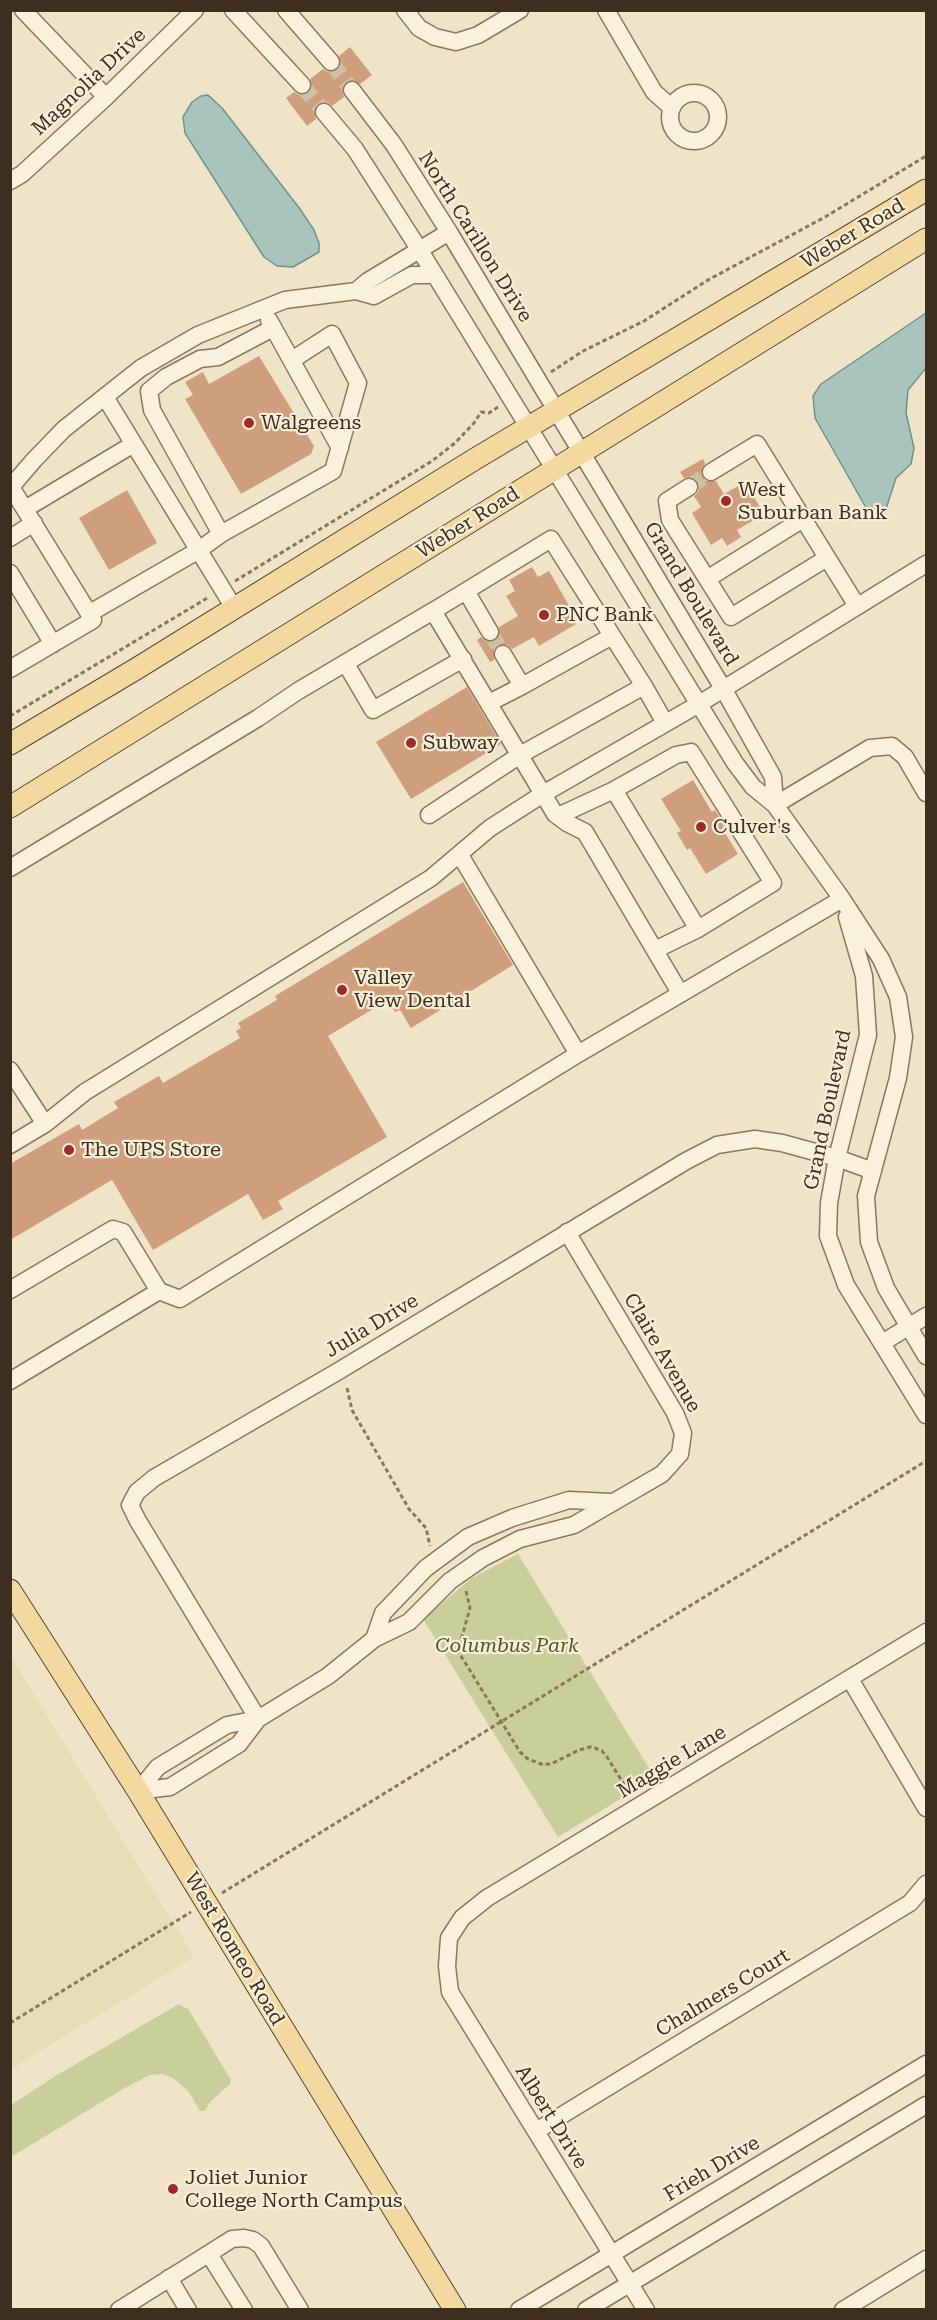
<!DOCTYPE html>
<style>
body{margin:0}
#map{position:relative;width:937px;height:2320px;overflow:hidden;background:#f0e4c8;font-family:"Roboto Serif",serif}
canvas{display:block}
.frame{position:absolute;inset:0;border:12px solid #3d2e20;pointer-events:none}
</style>
<div id="map">
<canvas width="937" height="2320"></canvas>
<div class="frame"></div>
</div>
<script>
const g = document.querySelector('canvas').getContext('2d');
g.lineJoin = 'round';
function fill(path, color) { g.fillStyle = color; g.fill(path, 'evenodd'); }
const poly = rows => new Path2D(rows.map(r => 'M' + r).join(''));
function stroke(path, color, width, dash) { g.strokeStyle = color; g.lineWidth = width; g.lineCap = dash ? 'butt' : 'round'; g.setLineDash(dash || []); g.stroke(path); }
function label(font, color, halo, rows, align = 'center') {
  g.font = font + ' "Roboto Serif",serif'; g.lineWidth = 4.5; g.setLineDash([]); g.textBaseline = 'middle'; g.strokeStyle = halo; g.fillStyle = color; for (const [text, x, y, turn = 0] of rows) {
    g.save(); g.translate(x, y); g.rotate((+turn || 0) * Math.PI / 180); g.textAlign = isNaN(turn) ? turn : align; if (halo) g.strokeText(text, 0, 0); g.fillText(text, 0, 0); g.restore();
  }
}
fill(poly([
 [10,1655,194,1957,11,2069,10,2069]
]), '#e6deb5');
fill(poly([
 [518,1554,655,1778,558,1837,423,1619,472,1578],
 [179,2004,189,2010,231,2080,230,2084,210,2102,205,2111,200,2111,189,2092,173,2078,161,2074,150,2075,123,2089,11,2157,11,2105,57,2075]
]), '#c9cf9b');
const water = poly([
 [208,95,222,108,300,209,314,230,319,243,319,252,293,267,277,266,264,257,185,133,183,117,192,102,201,96,208,95],
 [926,313,926,368,908,390,906,413,914,448,911,464,896,478,883,518,873,520,815,418,813,396,821,384,926,313]
]);
fill(water, '#a9c4bc');
stroke(water, '#6f938a', 1.5);
fill(poly([
 [350,47,372,75,360,84,351,80,345,82,342,91,344,97,332,106,327,102,318,104,314,109,316,119,307,126,286,98,294,92,299,95,309,93,312,88,310,79,323,69,328,72,337,70,341,65,339,56],
 [259,356,314,446,311,454,241,494,185,399,193,395,185,382,203,372,209,384],
 [703,459,705,463,701,473,705,481,716,481,724,494,745,482,764,514,737,530,741,537,727,546,722,538,711,545,692,513,701,507,694,496,699,491,698,482,693,477,684,478,680,472],
 [127,490,157,543,109,570,79,518],
 [532,567,538,577,549,571,574,614,571,616,576,624,539,646,534,637,512,649,508,645,498,645,494,649,494,660,490,662,477,640,481,637,485,641,495,641,499,637,499,627,518,616,506,596,515,591,509,580],
 [467,687,501,744,411,799,376,742],
 [693,780,712,812,715,810,725,826,722,828,738,854,706,874,690,848,687,850,677,833,681,831,661,799],
 [463,882,513,965,411,1028,400,1010,395,1012,388,1000,328,1036,387,1137,278,1201,283,1209,263,1220,248,1194,153,1250,112,1180,10,1240,10,1164,79,1124,82,1130,118,1108,114,1102,159,1076,163,1083,240,1038,236,1031,241,1028,238,1023,277,1000,275,996]
]), '#cf9f7d');
stroke(poly([
 [331,62,352,90],
 [302,85,324,112],
 [689,487,711,472],
 [490,632,503,654]
]), '#ccc0a6', 16, [16, 8]);
const minor = poly([
 [23,10,106,97],
 [233,10,302,85],
 [286,10,331,62],
 [405,10,419,28,435,37,456,42,478,35,520,10],
 [606,10,654,92,672,108],
 [352,90,394,145,449,232,724,690,773,777,775,805],
 '670 117a24 24 0 1 1 48 0a24 24 0 1 1-48 0Z',
 [324,112,355,149,419,249,735,763,753,787,775,805,842,899,881,959,898,997,904,1037,898,1078,866,1196,869,1242,886,1288,926,1356],
 [10,181,22,174,106,97,195,10],
 [356,291,368,281,449,232],
 [269,320,340,448],
 [105,397,234,608],
 [711,472,757,444,857,606],
 [689,487,667,501,670,520,731,617,827,558],
 [10,488,34,460,64,429,141,368,198,335,285,300,356,291,374,296,412,275,434,275],
 [25,509,132,445],
 [221,534,152,410,149,391,166,377,200,359,218,357,273,328],
 [10,538,34,523],
 [10,573,53,644],
 [707,579,803,519],
 [433,611,466,591],
 [90,613,199,550,221,534,333,471,358,383,332,334,292,360],
 [346,664,373,710,463,659],
 [10,669,93,620,11,487],
 [522,686,612,636],
 [644,686,665,723],
 [489,703,522,686,503,654],
 [614,790,698,929],
 [775,805,870,748,892,746,905,757,926,793],
 [429,815,520,755,644,686,551,539,466,591,490,632],
 [558,816,614,790,676,755,691,752,773,883,698,929,655,950],
 [460,855,578,1054,842,899],
 [10,868,258,718,298,691,433,611,555,814,567,823,585,832,680,993],
 [847,917,864,976,868,1035,837,1158,829,1203,828,1236,846,1285,926,1415],
 [10,1070,45,1124],
 [10,1145,45,1124,85,1092,431,878,490,828,543,794,699,704,926,564],
 [10,1290,113,1229,123,1232,159,1291,180,1299,578,1054],
 [882,1343,926,1316],
 [10,1381,159,1291],
 [374,1639,383,1613,426,1568,468,1537,512,1518,569,1500,611,1502],
 [850,1679,926,1808],
 [258,1719,138,1521,130,1505,137,1492,154,1478,337,1372,686,1161,717,1145,755,1139,782,1143,837,1158,873,1171],
 [138,1791,158,1767,227,1725,258,1719,328,1676,374,1639,409,1622,450,1581,483,1558,520,1539,574,1525,662,1474,680,1454,683,1433,675,1413,567,1232],
 [138,1791,170,1787,239,1744,258,1719],
 [536,2131,910,1903,926,1884],
 [209,2254,244,2310],
 [169,2278,188,2310],
 [119,2310,232,2239,244,2238,253,2240,261,2246,300,2310],
 [519,2310,926,2064],
 [586,2310,926,2105],
 [646,2310,450,1992,447,1966,449,1938,462,1918,487,1898,926,1632],
 [843,2310,926,2259]
]);
const major = poly([
 [10,744,136,669,475,459,926,190],
 [10,807,926,239],
 [10,1590,138,1791,455,2310]
]);
stroke(minor, '#8d765c', 19);
stroke(major, '#5b4430', 23);
stroke(poly([
 [551,372,583,351,644,321,708,280,825,217,926,156],
 [235,581,432,461,455,443,474,423,481,412,489,413,498,407],
 [10,716,209,597],
 [347,1388,352,1410,409,1509,426,1528,430,1546],
 [466,1591,470,1608,458,1651,520,1752,528,1759,544,1765,553,1763,579,1750,590,1747,595,1748,602,1751,607,1757,625,1786],
 [222,1893,926,1461],
 [10,2023,191,1912]
]), '#8d765c', 3, [4.5, 3]);
stroke(minor, '#faf1dc', 16);
stroke(major, '#f3d9a0', 21);
for (const [x, y, r, color] of [
 [249,423,6,"#9e2a2b"],
 [726,501,6,"#9e2a2b"],
 [544,615,6,"#9e2a2b"],
 [411,743,6,"#9e2a2b"],
 [701,827,6,"#9e2a2b"],
 [342,990,6,"#9e2a2b"],
 [69,1150,6,"#9e2a2b"],
 [173,2189,6,"#9e2a2b"]
]) { const dot = new Path2D(); dot.arc(x, y, r, 0, 2 * Math.PI); g.fillStyle = color; g.fill(dot); stroke(dot, '#f7eed8', 2); }
label('20px', '#3d2e20', '#f7eed8', [
 ["Magnolia Drive",89,82,-43],
 ["Weber Road",853,234,-31],
 ["North Carillon Drive",475,237,58],
 ["Weber Road",468,523,-32],
 ["Grand Boulevard",691,594,59],
 ["Grand Boulevard",828,1110,-78],
 ["Julia Drive",372,1326,-31],
 ["Claire Avenue",662,1353,60],
 ["Maggie Lane",672,1762,-31],
 ["West Romeo Road",234,1949,59],
 ["Chalmers Court",723,1993,-31],
 ["Albert Drive",551,2117,58],
 ["Frieh Drive",712,2169,-31]
]);
label('20px', '#3d2e20', '#f7eed8', [
 ["Walgreens",261,423],
 ["West",738,490],
 ["Suburban Bank",738,513],
 ["PNC Bank",556,615],
 ["Subway",423,743],
 ["Culver's",713,827],
 ["Valley",354,978],
 ["View Dental",354,1001],
 ["The UPS Store",81,1150],
 ["Joliet Junior",185,2178],
 ["College North Campus",185,2201]
], 'left');
label('italic 20px', '#4d5a26', '#f7eed8', [
 ["Columbus Park",507,1646]
]);
</script>
